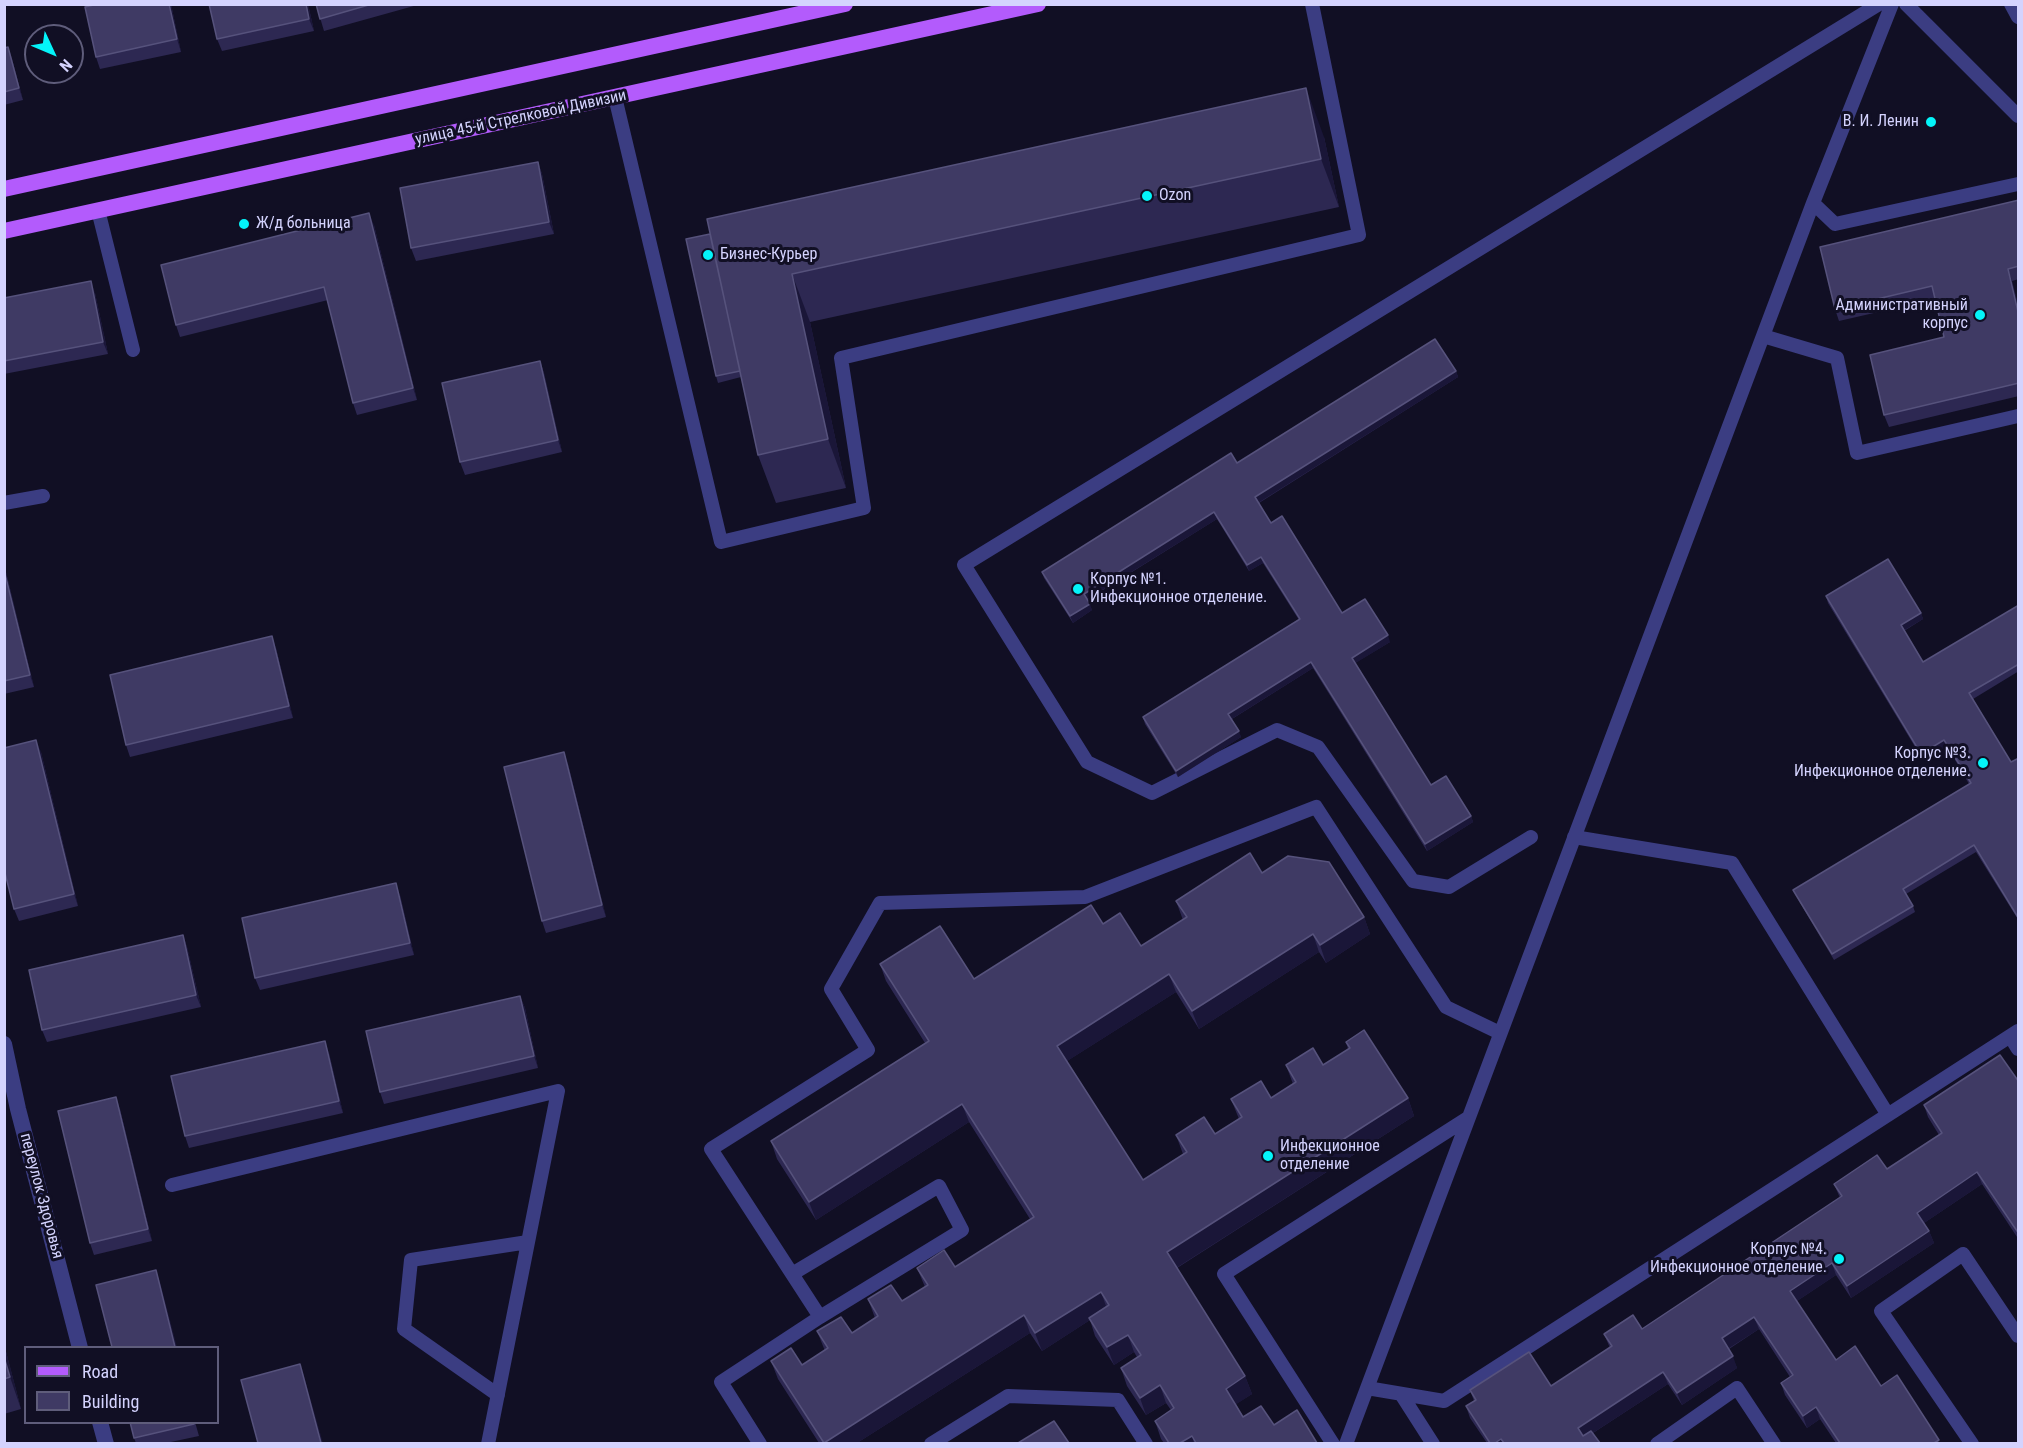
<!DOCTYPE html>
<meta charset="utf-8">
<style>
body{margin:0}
#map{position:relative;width:2023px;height:1448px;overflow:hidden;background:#110f24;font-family:"Roboto Condensed",sans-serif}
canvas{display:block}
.frame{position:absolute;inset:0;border:6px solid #d4d3fe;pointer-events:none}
.legend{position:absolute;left:24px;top:1346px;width:195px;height:78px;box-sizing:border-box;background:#110f24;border:2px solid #5f5d7b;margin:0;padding:8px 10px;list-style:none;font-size:18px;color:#d4d3fe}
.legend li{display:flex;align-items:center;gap:12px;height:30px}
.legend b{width:30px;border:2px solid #5f5d7b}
.north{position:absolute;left:24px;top:24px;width:60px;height:60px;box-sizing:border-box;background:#110f24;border:2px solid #5f5d7b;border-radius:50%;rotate:134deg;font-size:16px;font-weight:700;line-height:24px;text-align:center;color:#d4d3fe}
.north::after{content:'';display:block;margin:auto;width:21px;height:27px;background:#04f4f9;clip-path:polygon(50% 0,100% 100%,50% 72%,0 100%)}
</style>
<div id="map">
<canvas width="2023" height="1448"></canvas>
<div class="frame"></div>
<ul class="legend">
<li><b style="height:8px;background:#b35bfc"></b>Road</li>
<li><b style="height:16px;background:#3f3a64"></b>Building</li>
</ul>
<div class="north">N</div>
</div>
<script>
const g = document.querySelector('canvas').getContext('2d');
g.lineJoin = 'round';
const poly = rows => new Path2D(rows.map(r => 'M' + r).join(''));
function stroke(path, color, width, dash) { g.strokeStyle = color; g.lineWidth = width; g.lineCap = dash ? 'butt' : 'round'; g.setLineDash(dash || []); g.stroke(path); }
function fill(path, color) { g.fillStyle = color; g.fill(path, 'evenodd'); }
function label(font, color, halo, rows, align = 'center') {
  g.font = font + ' "Roboto Condensed",sans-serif'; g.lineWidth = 6; g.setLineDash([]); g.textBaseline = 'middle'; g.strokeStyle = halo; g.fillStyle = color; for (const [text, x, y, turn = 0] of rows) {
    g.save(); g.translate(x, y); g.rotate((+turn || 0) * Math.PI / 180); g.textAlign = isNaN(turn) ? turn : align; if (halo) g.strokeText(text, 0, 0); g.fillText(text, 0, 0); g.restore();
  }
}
stroke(poly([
 [1906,4,2018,116],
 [2011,4,2018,17],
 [615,97,721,542,864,508,841,358,1359,235,1312,4],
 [1813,203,1835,224,2018,184],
 [98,210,133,350],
 [1763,336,1837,358,1857,453,2018,416],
 [4,503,43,496],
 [1531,837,1449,887,1413,881,1318,747,1277,730,1152,793,1087,762,964,565,1879,4],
 [1574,837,1732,863,1888,1115],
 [2010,1036,2018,1049],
 [172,1185,558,1091,488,1444],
 [792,1274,939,1186,962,1230,820,1317],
 [1367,1388,1444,1401,2018,1031],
 [1401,1394,1433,1444],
 [498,1395,404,1329,411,1260,528,1242],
 [760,1444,721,1382,820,1317,711,1149,868,1050,831,989,880,903,1085,897,1316,807,1446,1007,1500,1033],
 [931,1444,1008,1396,1118,1400,1146,1444],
 [1333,1444,1224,1274,1468,1118],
 [1346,1444,1813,203,1892,4],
 [1657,1444,1737,1388,1774,1444],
 [1972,1444,1881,1311,1963,1254,2018,1336]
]), '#3b3d82', 14);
stroke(poly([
 [4,1044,18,1109,80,1348],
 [100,1422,106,1444]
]), '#3b3d82', 16);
stroke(poly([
 [4,189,845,4],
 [4,231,1038,4]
]), '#b35bfc', 16);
fill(poly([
 [98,4,171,4,181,52,100,69,96,57],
 [209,4,308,4,314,31,222,51,217,39],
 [316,4,421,4,324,31],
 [8,47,12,59,23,100,4,105,4,48],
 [1324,137,1339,207,810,322,846,488,776,503,758,455,741,377,718,383,716,376,686,239],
 [538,162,542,174,554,234,416,261,411,248],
 [2019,200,2019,279,2012,281,2019,309,2019,396,1889,427,1884,415,1944,337,1935,299,1839,321,1835,309],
 [374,225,417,400,357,415,353,403,328,300,180,337,176,325],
 [95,293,108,354,4,374,4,298],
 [540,361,544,373,562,452,465,475,460,462],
 [1456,371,1458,377,1259,503,1271,523,1342,613,1390,642,1355,663,1431,785,1471,816,1473,822,1427,851,1313,668,1232,719,1241,737,1178,777,1145,724,1143,717,1299,620,1263,563,1249,571,1217,519,1087,600,1092,610,1073,623,1044,578,1042,572,1237,463],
 [4,564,34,687,4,694],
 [1826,596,1921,613,1923,619,1904,631,1923,662,2019,605,2019,671,1973,699,2011,762,2019,758,2019,921,1976,852,1906,894,1913,906,1915,912,1834,960,1796,896,1793,890,1969,784,1947,746,1923,760,1828,603],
 [276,648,293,718,130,757,126,745],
 [41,752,78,906,19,921,14,909],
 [568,764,606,917,546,933,542,921],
 [1262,873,1364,917,1370,934,1326,963,1319,952,1199,1029,1176,992,1067,1061,1143,1180,1183,1154,1176,1135,1215,1134,1239,1119,1231,1099,1271,1098,1293,1084,1286,1065,1323,1065,1348,1049,1346,1042,1408,1098,1414,1116,1177,1268,1245,1376,1252,1394,1236,1404,1243,1417,1274,1425,1317,1443,1164,1443,1161,1439,1155,1421,1171,1410,1166,1403,1146,1415,1127,1386,1121,1368,1137,1357,1134,1352,1114,1365,1095,1336,1090,1320,1042,1351,1030,1333,857,1443,819,1443,778,1379,771,1361,802,1365,825,1351,817,1331,852,1333,875,1318,868,1299,902,1301,925,1287,917,1268,955,1267,1030,1219,969,1122,816,1220,777,1159,771,1141,925,1043,886,981,880,964,974,979,1103,924,1141,946,1183,920,1176,901],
 [400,895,414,955,260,990,255,978],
 [183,935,187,947,201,1007,47,1042,42,1030],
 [520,996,525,1008,538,1068,384,1104,380,1092],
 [329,1053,343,1113,189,1148,185,1136],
 [2019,1082,2019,1240,1982,1184,1924,1223,1929,1231,1934,1243,1851,1298,1836,1275,1797,1301,1836,1360,1881,1386,1940,1443,1836,1443,1820,1419,1807,1428,1785,1395,1781,1383,1790,1377,1759,1329,1729,1349,1737,1368,1682,1405,1668,1384,1593,1433,1600,1443,1487,1443,1470,1418,1466,1406,1474,1401,1470,1390,1551,1386,1610,1348,1604,1334,1642,1329,1840,1198,1834,1184,1887,1169,1939,1135,1928,1117,1924,1105],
 [120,1109,152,1241,94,1255,90,1243],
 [4,1344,21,1409,4,1414],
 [195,1422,199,1436,166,1443,136,1443,134,1438]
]), '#2d2852');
fill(poly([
 [169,4,171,4,181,52,177,39],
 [306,4,308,4,314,31,309,19],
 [8,47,12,59,23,100,19,88],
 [1306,88,1324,137,1339,207,1321,159],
 [538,162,542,174,554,234,549,222],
 [369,213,374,225,417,400,413,388],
 [2008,269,2012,281,2019,309,2019,316],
 [792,274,810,322,846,488,828,439],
 [91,281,95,293,108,354,103,342],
 [540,361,544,373,562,452,558,440],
 [1456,371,1458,377,1258,503,1255,497],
 [1214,512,1217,519,1086,600,1084,594],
 [1261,557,1263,563,1249,571,1247,565],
 [4,564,34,687,30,675,4,570],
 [1090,604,1092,610,1073,623,1070,616],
 [1921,613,1923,619,1903,631,1901,625],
 [1388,635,1390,642,1354,664,1352,658],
 [272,636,276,648,293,718,289,706],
 [1311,662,1313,668,1230,720,1228,714],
 [1239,731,1241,737,1178,777,1176,771],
 [36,740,41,752,78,906,74,894],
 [1944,740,1947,746,1923,760,1921,754],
 [564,752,568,764,606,917,602,905],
 [1471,816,1473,822,1427,851,1425,844],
 [396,883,400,895,414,955,410,943],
 [1364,917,1370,934,1326,963,1320,945],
 [1313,934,1319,952,1199,1029,1192,1011],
 [183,935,187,947,201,1007,196,995],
 [1169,974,1176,992,1064,1063,1057,1046],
 [520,996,525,1008,538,1068,534,1056],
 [325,1041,329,1053,343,1113,339,1101],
 [116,1097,120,1109,152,1241,148,1229],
 [1408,1098,1414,1116,1173,1270,1167,1252],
 [962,1104,969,1122,816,1220,809,1202],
 [1977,1172,1982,1184,1921,1225,1917,1213],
 [1929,1231,1934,1243,1851,1298,1847,1286],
 [1832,1263,1836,1275,1794,1303,1790,1291],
 [156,1270,160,1282,177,1347,175,1347],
 [1101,1292,1107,1309,1089,1318,1090,1320,1042,1351,1035,1333],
 [1024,1315,1030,1333,857,1443,824,1443],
 [1754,1317,1759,1329,1726,1350,1722,1338],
 [1128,1335,1134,1352,1114,1365,1107,1347],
 [4,1344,21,1409,10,1377,4,1357],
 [1733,1356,1737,1368,1682,1405,1677,1393],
 [300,1364,304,1376,323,1443,321,1443],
 [1663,1372,1668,1384,1582,1440,1578,1428],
 [1245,1376,1252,1394,1232,1407,1226,1389],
 [1160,1385,1166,1403,1146,1415,1140,1398],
 [1816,1407,1820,1419,1807,1428,1803,1416],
 [1192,1436,1194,1443,1180,1443],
 [1501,1439,1503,1443,1495,1443]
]), '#1a1638');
const building = poly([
 [98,4,169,4,177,39,96,57,85,7,98,4],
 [209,4,306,4,309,19,217,39,209,4],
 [316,4,372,4,320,19,316,4],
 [8,47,19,88,4,92,4,48,8,47],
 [1306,88,1321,159,792,274,828,439,758,455,707,219,1306,88],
 [538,162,549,222,411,248,400,188,538,162],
 [2019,200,2019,266,2008,269,2019,316,2019,383,1884,415,1870,355,1944,337,1932,286,1835,309,1820,247,2019,200],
 [369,213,413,388,353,403,324,287,176,325,161,265,369,213],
 [710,234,740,371,716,376,686,239,710,234],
 [91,281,103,342,4,361,4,298,91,281],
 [1435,339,1456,371,1255,497,1271,523,1282,516,1342,613,1365,599,1388,635,1352,658,1431,785,1446,776,1471,816,1425,844,1311,662,1228,714,1239,731,1176,771,1143,717,1300,619,1261,557,1247,565,1214,512,1084,594,1090,604,1070,616,1042,572,1231,453,1237,463,1435,339],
 [540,361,558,440,460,462,442,383,540,361],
 [1888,559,1921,613,1901,625,1923,662,2019,605,2019,664,1969,693,2011,762,2019,758,2019,919,1974,845,1903,889,1913,906,1832,954,1793,890,1971,783,1944,740,1921,754,1826,596,1888,559],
 [4,570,30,675,4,681,4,570],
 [272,636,289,706,126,745,110,675,272,636],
 [36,740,74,894,14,909,4,869,4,748,36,740],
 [564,752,602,905,542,921,504,767,564,752],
 [1250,853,1262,873,1288,856,1329,862,1364,917,1320,945,1313,934,1192,1011,1169,974,1057,1046,1143,1180,1187,1152,1176,1135,1204,1117,1215,1134,1242,1117,1231,1099,1261,1081,1271,1098,1296,1082,1286,1065,1313,1048,1323,1065,1350,1048,1346,1042,1364,1030,1408,1098,1167,1252,1245,1376,1226,1389,1243,1417,1261,1406,1274,1425,1297,1410,1317,1443,1196,1443,1192,1436,1180,1443,1169,1443,1155,1421,1174,1408,1160,1385,1140,1398,1121,1368,1141,1355,1128,1335,1107,1347,1089,1318,1109,1305,1101,1292,1035,1333,1024,1315,824,1443,771,1361,791,1348,802,1365,828,1348,817,1331,841,1317,852,1333,878,1316,868,1299,891,1285,902,1301,928,1285,917,1268,944,1250,955,1267,1034,1217,962,1104,809,1202,771,1141,929,1041,880,964,940,926,974,979,1091,905,1103,924,1120,913,1141,946,1187,917,1176,901,1250,853],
 [396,883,410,943,255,978,242,918,396,883],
 [183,935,196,995,42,1030,29,970,183,935],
 [520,996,534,1056,380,1092,366,1031,520,996],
 [325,1041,339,1101,185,1136,171,1076,325,1041],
 [2000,1055,2019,1082,2019,1234,1977,1172,1917,1213,1929,1231,1847,1286,1832,1263,1790,1291,1836,1360,1855,1346,1881,1386,1897,1375,1939,1440,1934,1443,1840,1443,1816,1407,1803,1416,1781,1383,1793,1375,1754,1317,1722,1338,1733,1356,1677,1393,1663,1372,1578,1428,1583,1436,1591,1431,1600,1443,1504,1443,1501,1439,1495,1443,1490,1443,1466,1406,1476,1400,1470,1390,1529,1352,1551,1386,1612,1346,1604,1334,1633,1315,1642,1329,1842,1196,1834,1184,1877,1155,1887,1169,1942,1133,1924,1105,2000,1055],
 [116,1097,148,1229,90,1243,58,1111,116,1097],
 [156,1270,175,1347,112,1347,96,1285,156,1270],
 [4,1357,10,1377,4,1379,4,1357],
 [300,1364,321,1443,258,1443,241,1380,300,1364],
 [1054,1421,1069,1443,1018,1443,1054,1421],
 [130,1422,194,1422,194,1424,134,1438,130,1422]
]);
fill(building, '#3f3a64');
stroke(building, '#56527c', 1.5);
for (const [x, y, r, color] of [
 [1931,122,6,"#04f4f9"],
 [1147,196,6,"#04f4f9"],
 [244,224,6,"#04f4f9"],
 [708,255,6,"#04f4f9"],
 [1980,315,6,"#04f4f9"],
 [1078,589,6,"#04f4f9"],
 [1983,763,6,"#04f4f9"],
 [1268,1156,6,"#04f4f9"],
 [1839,1259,6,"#04f4f9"]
]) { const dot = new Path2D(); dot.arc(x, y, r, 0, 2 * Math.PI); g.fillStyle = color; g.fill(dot); stroke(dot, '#110f24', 2); }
label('16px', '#d4d3fe', '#110f24', [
 ["улица 45-й Стрелковой Дивизии",521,118,-12],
 ["переулок Здоровья",41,1196,75]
]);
label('16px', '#d4d3fe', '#110f24', [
 ["В. И. Ленин",1919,122,"right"],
 ["Ozon",1159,196],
 ["Ж/д больница",256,224],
 ["Бизнес-Курьер",720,255],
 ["Административный",1968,306,"right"],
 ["корпус",1968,324,"right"],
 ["Корпус №1.",1090,580],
 ["Инфекционное отделение.",1090,598],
 ["Корпус №3.",1971,754,"right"],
 ["Инфекционное отделение.",1971,772,"right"],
 ["Инфекционное",1280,1147],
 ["отделение",1280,1165],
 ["Корпус №4.",1827,1250,"right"],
 ["Инфекционное отделение.",1827,1268,"right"]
], 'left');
</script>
